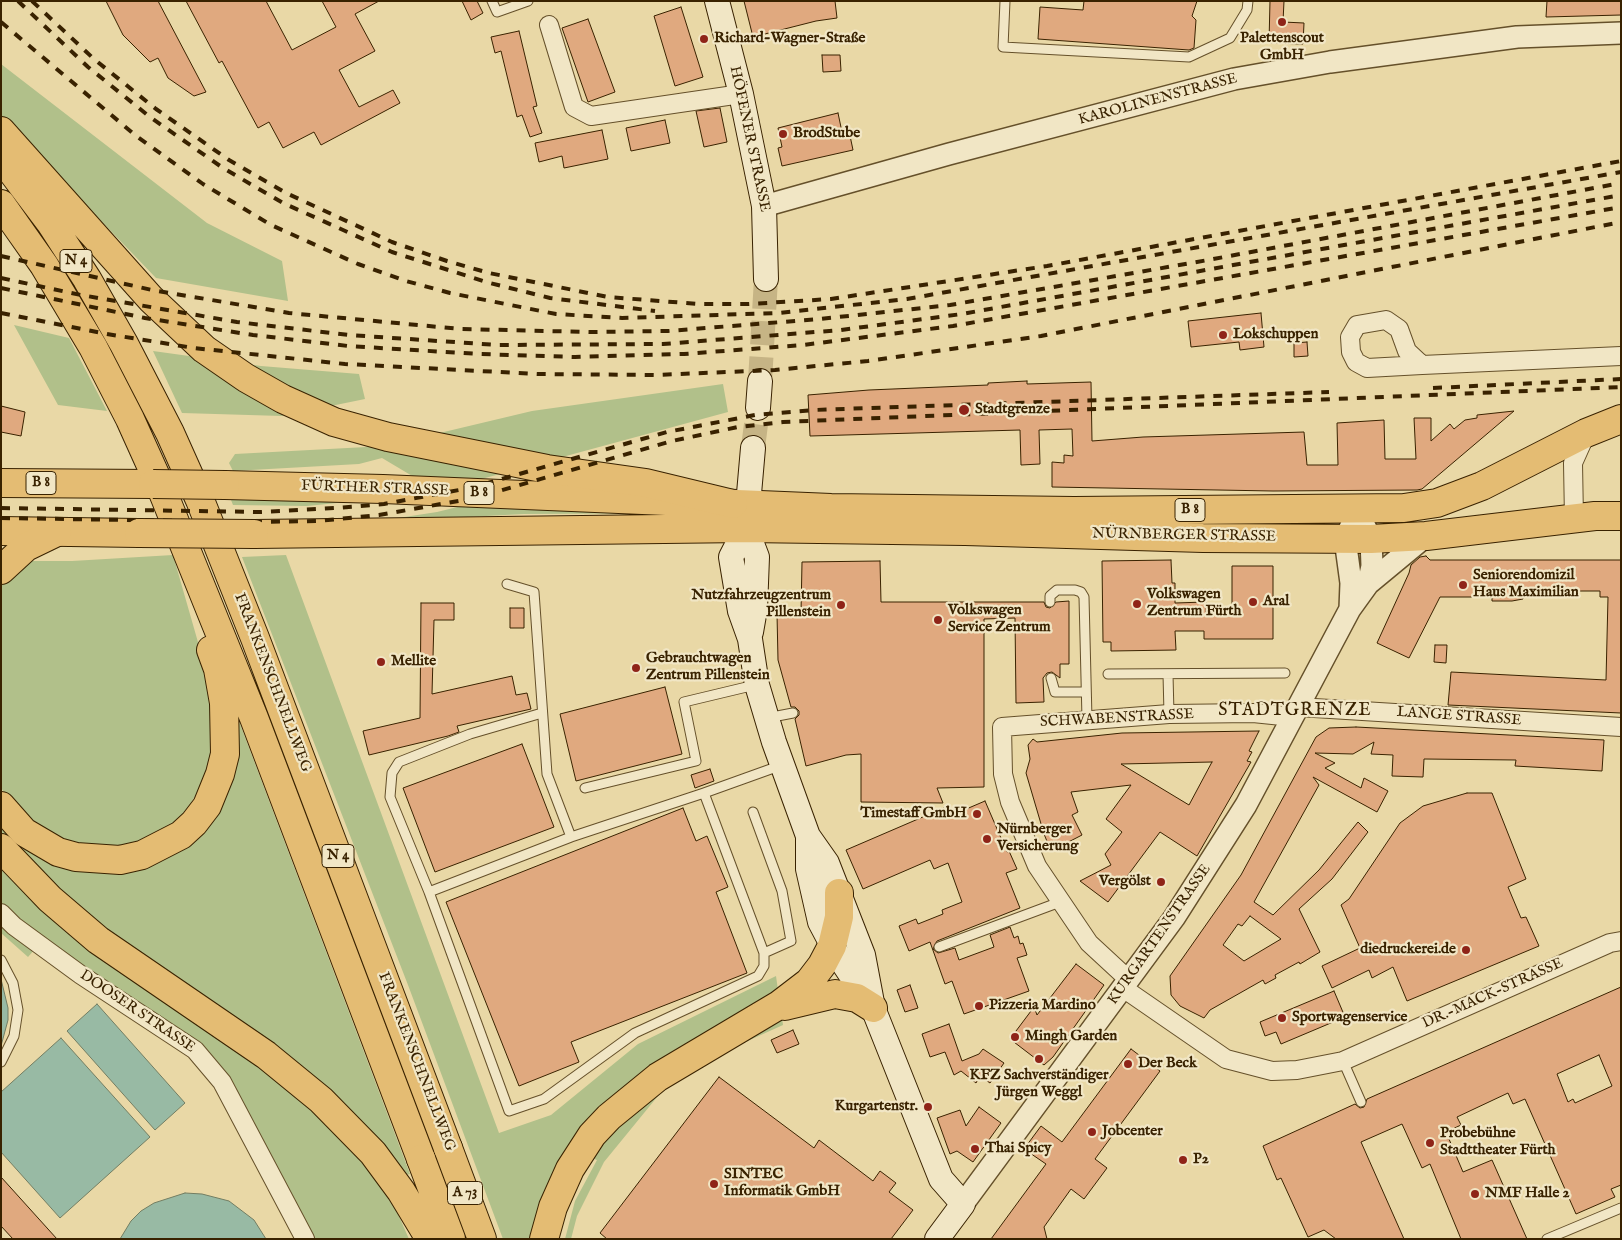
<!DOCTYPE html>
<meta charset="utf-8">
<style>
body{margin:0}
#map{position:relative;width:1622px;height:1240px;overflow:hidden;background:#e9d8a6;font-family:"IM FELL English",serif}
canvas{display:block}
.frame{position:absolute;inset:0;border:2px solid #392200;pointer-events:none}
</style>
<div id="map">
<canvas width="1622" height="1240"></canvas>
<div class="frame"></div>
</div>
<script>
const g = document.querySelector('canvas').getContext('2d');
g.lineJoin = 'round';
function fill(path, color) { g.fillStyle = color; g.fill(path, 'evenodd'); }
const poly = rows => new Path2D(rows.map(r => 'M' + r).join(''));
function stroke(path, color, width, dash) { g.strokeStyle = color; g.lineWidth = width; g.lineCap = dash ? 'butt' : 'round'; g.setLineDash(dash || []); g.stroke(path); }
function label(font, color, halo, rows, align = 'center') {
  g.font = font + ' "IM FELL English",serif'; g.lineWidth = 4.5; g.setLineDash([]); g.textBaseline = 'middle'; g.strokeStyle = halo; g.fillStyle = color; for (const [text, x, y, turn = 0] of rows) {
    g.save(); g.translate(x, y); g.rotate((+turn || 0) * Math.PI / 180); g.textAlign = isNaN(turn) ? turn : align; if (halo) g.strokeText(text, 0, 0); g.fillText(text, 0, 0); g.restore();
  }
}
fill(poly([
 [1,64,207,223,282,261,288,301,156,278,1,117],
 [14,325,69,338,107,411,58,405],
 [153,351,261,366,359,374,365,399,282,416,182,413],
 [723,384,728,412,463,484,419,480,382,458,359,464,233,471,229,463,235,454,385,446,532,411],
 [229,495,396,497,307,506,233,505],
 [486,500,707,513,524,514,372,522,437,512],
 [173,555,212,691,215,736,203,783,180,821,127,848,69,844,40,828,14,806,1,788,1,583,19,561,72,561],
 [286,555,499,1133,551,1115,638,1044,776,976,783,1025,701,1062,662,1091,604,1162,577,1216,571,1239,565,1239,575,1201,597,1160,571,1151,536,1239,503,1239,408,985,242,557],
 [231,700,410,1174,406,1175,388,1151,334,1093,143,961,25,863,1,834,1,815,66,861,196,829],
 [1,860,321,1112,383,1180,409,1239,299,1239,231,1088,106,982,44,939,28,957,1,933]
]), '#b1c08a');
const water = poly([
 [1,979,8,1008,8,1020,1,1046,1,979],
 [97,1004,185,1103,155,1130,67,1031,97,1004],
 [61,1038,150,1137,60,1218,1,1152,1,1092,61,1038],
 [185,1193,202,1194,229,1201,254,1220,266,1239,120,1239,131,1221,141,1211,154,1203,185,1193]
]);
fill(water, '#98baa4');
stroke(water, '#727d62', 1);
const building = poly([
 [106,1,158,1,206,92,194,96,168,78,158,58,150,62,123,35,106,1],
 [186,1,266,1,292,50,336,27,322,1,379,1,355,14,375,51,339,70,359,107,393,90,400,103,321,145,314,132,283,148,269,122,258,128,222,61,219,63,186,1],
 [462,1,477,1,483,13,471,20,462,1],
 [744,1,835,1,837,18,816,21,753,37,744,1],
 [1084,1,1197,1,1192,16,1196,20,1194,48,1189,50,1038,39,1040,7,1083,10,1084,1],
 [1270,1,1284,1,1283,22,1304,23,1303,44,1269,43,1270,1],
 [1547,1,1621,1,1621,15,1546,17,1547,1],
 [681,7,703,77,675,86,654,16,681,7],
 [588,19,615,92,588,102,562,28,588,19],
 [519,31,537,106,533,107,542,133,530,137,522,115,517,117,501,51,495,53,491,37,519,31],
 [822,55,840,55,841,71,823,72,822,55],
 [720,108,727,142,704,147,696,111,720,108],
 [838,113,842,132,849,131,853,150,782,166,778,148,782,147,778,128,838,113],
 [665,120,670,143,631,151,626,128,665,120],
 [602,130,608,159,564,168,562,156,539,162,535,143,602,130],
 [1261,313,1264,347,1240,350,1239,342,1191,347,1188,321,1261,313],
 [1307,342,1308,356,1294,357,1294,343,1307,342],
 [1027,381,1027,384,1091,382,1092,441,1143,437,1304,432,1307,465,1338,465,1337,423,1384,420,1385,459,1416,459,1414,418,1431,418,1431,441,1450,424,1454,429,1465,420,1477,418,1477,415,1514,411,1422,489,1417,490,1273,491,1052,487,1052,462,1064,463,1064,455,1073,456,1072,429,1039,430,1040,464,1021,465,1020,430,810,436,808,395,869,390,988,385,988,383,1027,381],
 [1,406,25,412,21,436,1,432,1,406],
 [1426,556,1430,560,1621,560,1621,713,1448,705,1451,672,1606,680,1608,597,1600,597,1600,591,1582,591,1533,592,1533,596,1523,596,1523,599,1512,601,1492,601,1492,597,1440,597,1409,658,1377,643,1409,573,1411,565,1420,557,1426,556],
 [1171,560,1172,583,1175,583,1175,603,1206,602,1206,614,1232,614,1232,566,1273,566,1273,639,1204,639,1204,631,1175,631,1176,650,1111,651,1111,642,1103,642,1102,561,1171,560],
 [880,561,881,602,1044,602,1046,607,1050,608,1056,602,1069,601,1069,664,1060,664,1060,678,1052,672,1047,673,1043,678,1044,702,1016,703,1015,618,984,619,984,787,937,788,943,803,861,802,861,754,846,755,806,766,795,719,799,715,799,711,795,707,791,707,778,660,777,614,801,613,802,562,880,561],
 [421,603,454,603,454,620,434,620,432,694,512,676,516,695,527,693,531,709,457,726,459,732,448,736,369,755,363,731,420,718,421,603],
 [510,608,524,608,524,628,510,628,510,608],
 [1435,645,1447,645,1446,663,1434,662,1435,645],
 [665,687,682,754,576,781,560,714,665,687],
 [1356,727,1604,740,1602,771,1515,766,1516,760,1424,759,1423,777,1392,776,1393,755,1371,754,1374,742,1353,754,1315,753,1335,763,1325,768,1361,788,1364,778,1388,791,1377,812,1313,777,1319,785,1254,902,1273,915,1319,870,1358,822,1368,832,1332,879,1299,909,1320,952,1300,964,1299,962,1275,975,1276,978,1265,984,1263,980,1210,1010,1204,1018,1180,1006,1171,995,1170,976,1241,875,1316,737,1329,728,1356,727],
 [1250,916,1281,939,1244,961,1223,945,1238,924,1242,926,1250,916],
 [1259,731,1249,751,1252,752,1247,761,1251,762,1197,856,1160,832,1108,902,1080,881,1111,865,1105,854,1122,832,1106,819,1131,785,1071,792,1078,812,1072,815,1082,835,1051,851,1044,834,1026,773,1030,759,1028,745,1033,739,1037,742,1122,733,1259,731],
 [1212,762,1189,805,1121,764,1212,762],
 [522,744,554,827,435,872,403,788,522,744],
 [710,769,714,781,695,788,691,775,710,769],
 [1467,793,1492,793,1526,879,1508,887,1521,918,1526,917,1539,946,1407,1001,1393,967,1372,978,1369,970,1332,988,1322,966,1360,948,1341,905,1349,899,1400,823,1423,806,1467,793],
 [985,801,1007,852,1009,851,1017,869,1006,873,1020,908,937,941,933,949,938,953,955,948,959,960,994,947,990,935,1010,927,1014,938,1018,936,1020,944,1023,943,1027,955,1017,958,1029,991,964,1014,952,981,945,984,930,942,909,951,899,926,916,919,918,924,943,914,942,910,962,902,948,863,934,869,930,860,863,889,846,850,946,807,950,816,985,801],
 [683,808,696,841,707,836,728,887,716,892,747,973,571,1042,579,1062,519,1086,446,902,683,808],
 [1076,964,1104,985,1053,1057,1044,1065,1010,1039,1034,1007,1037,1015,1076,964],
 [910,985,918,1008,905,1012,897,990,910,985],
 [1621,987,1621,1185,1611,1189,1615,1197,1576,1214,1525,1099,1513,1104,1508,1093,1457,1117,1461,1125,1446,1132,1463,1172,1492,1160,1527,1239,1461,1239,1430,1164,1422,1168,1402,1124,1361,1142,1404,1239,1336,1239,1324,1230,1308,1237,1281,1178,1277,1180,1263,1146,1355,1104,1360,1108,1364,1107,1367,1099,1621,987],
 [1599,1055,1612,1086,1575,1103,1573,1099,1568,1102,1557,1074,1599,1055],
 [1334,991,1345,1017,1281,1044,1276,1032,1265,1036,1260,1022,1334,991],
 [949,1024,962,1061,979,1054,983,1049,1004,1063,990,1083,980,1076,976,1083,961,1071,954,1075,945,1052,930,1057,922,1034,949,1024],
 [793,1030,799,1044,777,1053,771,1040,793,1030],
 [1131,1049,1160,1071,1095,1159,1107,1168,1084,1199,1071,1189,1044,1227,1047,1239,991,1239,1046,1164,1024,1149,1041,1126,1062,1142,1131,1049],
 [719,1077,814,1148,819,1140,873,1181,880,1171,896,1183,889,1192,913,1210,891,1239,607,1239,600,1233,719,1077],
 [979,1107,1001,1123,973,1162,957,1151,950,1154,937,1118,960,1110,966,1126,979,1107],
 [1,1177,57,1239,13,1239,1,1226,1,1177]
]);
fill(building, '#e0a97f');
stroke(building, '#392200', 1);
stroke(poly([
 [760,381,766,279],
 [753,448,758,408]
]), '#c6b485', 24, [24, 12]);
const service = poly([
 [492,1,497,12,528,1],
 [1005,1,1003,47,1189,57,1230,38,1247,10,1248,1],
 [507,584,534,592,547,774,571,837],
 [1050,602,1050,596,1057,590,1075,590,1081,592,1084,597,1087,719],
 [1108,674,1285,673],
 [1168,674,1169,714],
 [1051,678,1055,692,1086,692],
 [767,718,793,713],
 [585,788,696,761,684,702,755,685],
 [704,793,571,837,429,892,509,1111,544,1099,635,1033,758,976,764,966,764,953],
 [753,812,782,891,791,941,764,953,704,793,782,765],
 [429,892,390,797,392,773,399,762,470,734,542,713],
 [939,947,1060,902],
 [1,960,13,983,18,1010,14,1036,1,1062],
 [1343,1061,1361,1102],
 [1547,1239,1621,1208]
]);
const minor = poly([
 [549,25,574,107,591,116,741,94],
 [1422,365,1407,351,1399,329,1386,320,1357,325,1350,337,1351,352,1356,362,1367,368,1422,365,1621,356],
 [1574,519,1573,463,1586,434],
 [1298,707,1621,727],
 [1,913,14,926,81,975,195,1050,222,1082,305,1239],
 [1129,980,1089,943,1037,866,1010,802,1003,774,1002,727,1169,714,1253,713,1292,717],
 [1123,988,1226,1059,1272,1071,1297,1070,1343,1061,1610,943,1621,941]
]);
const tertiary = poly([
 [764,206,949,154,1234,79,1330,62,1517,37,1621,33],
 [1368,584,1426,536],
 [1350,609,1351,583,1345,539,1351,526],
 [963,1204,1174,918,1246,805,1350,609,1368,584,1372,566,1371,539,1357,510]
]);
const secondary = poly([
 [717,1,741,94,764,206,766,279],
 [758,408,760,381],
 [753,448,746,528,731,557,740,611,750,639,757,685,774,742,808,836,827,863,863,955,873,1008],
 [746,528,757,557,755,609,751,632],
 [808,836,808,869,820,922,837,954,873,1008,941,1179,963,1204,937,1239]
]);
const primary = poly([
 [1,483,153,484],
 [225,485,383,489,831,508,1074,511,1404,508,1437,503,1482,486,1586,433,1621,419],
 [1,531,139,533],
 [254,534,746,528,965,531,1203,538,1371,539,1426,536,1595,516,1621,516]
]);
const trunk = poly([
 [1,131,151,299,204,349,246,378,283,399,334,422,388,437,547,469,646,483,733,504],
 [1,157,50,222,87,279,124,344,170,433,200,500,255,638,448,1148],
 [1,204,44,265,93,347,130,419,162,490,254,718,421,1159],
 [1,570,26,547,57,532],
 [1,806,24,832,58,852,76,857,120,860,142,855,181,835,194,823,207,806,220,774,225,754,224,703,218,669,211,650]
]);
const motorway = poly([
 [1,848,50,899,98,940,266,1055,321,1100,373,1153,401,1191,430,1239],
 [785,1006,835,994,857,998,873,1008],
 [448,1148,482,1239],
 [421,1159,451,1239],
 [544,1239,553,1207,570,1169,592,1135,609,1117,658,1077,779,1005,809,982,822,965,832,946,839,917,839,893]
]);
stroke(service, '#65502a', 11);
stroke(minor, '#65502a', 20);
stroke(tertiary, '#65502a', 24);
stroke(secondary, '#392200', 26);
stroke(primary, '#392200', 30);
stroke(trunk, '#392200', 30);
stroke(motorway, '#392200', 30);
stroke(service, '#f1e6c5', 9);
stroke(minor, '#f1e6c5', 18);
stroke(tertiary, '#f1e6c5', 21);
stroke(secondary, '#f1e6c5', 24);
stroke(primary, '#e4bc73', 28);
stroke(trunk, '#e4bc73', 28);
stroke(motorway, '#e4bc73', 28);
stroke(poly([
 [18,1,88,67,150,117,223,168,283,203,392,252,486,282,550,298,655,311],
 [32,1,94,59,156,109,229,160,286,193,392,242,447,261,489,273,608,297,699,304,749,304,831,299,1047,266,1621,161],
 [1,22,135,135,203,184,271,225,358,264,406,281,450,293,556,314,622,318,778,313,907,299,1621,172],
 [1,256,152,290,289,313,461,329,590,332,668,331,820,319,950,305,1208,260,1621,183],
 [1,278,81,295,237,322,349,335,498,345,663,344,841,330,962,314,1621,195],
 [1,288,145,318,253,335,348,346,479,354,575,357,684,354,803,345,953,326,1621,207],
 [1,313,107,334,194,348,345,364,538,374,656,375,775,370,868,361,1041,336,1621,222],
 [1433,388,1621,379],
 [1,508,261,512,336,508,384,504,470,488,667,432,755,415,814,410,1329,392],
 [1,518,254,522,318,521,379,515,475,498,672,441,738,427,783,422,1621,387]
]), '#392200', 4, [9, 9]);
const primaryBridge = poly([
 [153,484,225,485],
 [139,533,254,534]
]);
stroke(primaryBridge, '#392200', 30, []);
stroke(primaryBridge, '#e4bc73', 28);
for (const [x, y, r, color] of [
 [1282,22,5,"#8f2418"],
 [704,39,5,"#8f2418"],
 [783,134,5,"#8f2418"],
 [1223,335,5,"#8f2418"],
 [964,410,6,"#8f2418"],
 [1463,585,5,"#8f2418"],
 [1253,602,5,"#8f2418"],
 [1137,604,5,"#8f2418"],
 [841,605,5,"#8f2418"],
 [938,620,5,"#8f2418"],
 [381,662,5,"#8f2418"],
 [636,668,5,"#8f2418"],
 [977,814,5,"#8f2418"],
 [987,839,5,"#8f2418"],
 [1161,882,5,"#8f2418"],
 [1466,950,5,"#8f2418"],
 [979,1006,5,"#8f2418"],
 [1282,1018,5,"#8f2418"],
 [1015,1037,5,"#8f2418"],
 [1039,1059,5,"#8f2418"],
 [1128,1064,5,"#8f2418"],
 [928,1107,5,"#8f2418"],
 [1092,1132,5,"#8f2418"],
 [1430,1143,5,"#8f2418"],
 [975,1149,5,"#8f2418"],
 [1183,1160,5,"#8f2418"],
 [714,1184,5,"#8f2418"],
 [1475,1194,5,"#8f2418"]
]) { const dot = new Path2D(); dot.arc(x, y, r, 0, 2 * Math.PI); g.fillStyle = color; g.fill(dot); stroke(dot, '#f1e6c5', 2); }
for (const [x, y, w] of [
 [76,261,32],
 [41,483,30],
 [479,493,30],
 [1190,510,30],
 [338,856,32],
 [465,1193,35]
]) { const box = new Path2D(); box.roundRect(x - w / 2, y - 11.5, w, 23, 4); g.fillStyle = '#f1e6c5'; g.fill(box); stroke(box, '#392200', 1); }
label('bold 14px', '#392200', null, [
 ["N 4",76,261],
 ["B 8",41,483],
 ["B 8",479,493],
 ["B 8",1190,510],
 ["N 4",338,856],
 ["A 73",465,1193]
]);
label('bold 15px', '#392200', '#f1e6c5', [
 ["Richard-Wagner-Straße",714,39],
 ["Palettenscout",1282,39,"center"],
 ["GmbH",1282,56,"center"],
 ["BrodStube",793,134],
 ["Lokschuppen",1233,335],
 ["Stadtgrenze",975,410],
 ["Seniorendomizil",1473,576],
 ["Haus Maximilian",1473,593],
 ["Volkswagen",1147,595],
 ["Zentrum Fürth",1147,612],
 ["Nutzfahrzeugzentrum",831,596,"right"],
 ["Pillenstein",831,613,"right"],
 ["Aral",1263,602],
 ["Volkswagen",948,611],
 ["Service Zentrum",948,628],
 ["Gebrauchtwagen",646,659],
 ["Zentrum Pillenstein",646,676],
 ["Mellite",391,662],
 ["Timestaff GmbH",967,814,"right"],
 ["Nürnberger",997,830],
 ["Versicherung",997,847],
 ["Vergölst",1151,882,"right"],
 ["diedruckerei.de",1456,950,"right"],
 ["Pizzeria Mardino",989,1006],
 ["Sportwagenservice",1292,1018],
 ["Mingh Garden",1025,1037],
 ["Der Beck",1138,1064],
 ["KFZ Sachverständiger",1039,1076,"center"],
 ["Jürgen Weggl",1039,1093,"center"],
 ["Kurgartenstr.",918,1107,"right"],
 ["Jobcenter",1102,1132],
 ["Probebühne",1440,1134],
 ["Stadttheater Fürth",1440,1151],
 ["Thai Spicy",985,1149],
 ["P2",1193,1160],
 ["SINTEC",724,1175],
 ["Informatik GmbH",724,1192],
 ["NMF Halle 2",1485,1194]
], 'left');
label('15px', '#392200', '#f1e6c5', [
 ["KAROLINENSTRASSE",1158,100,-15],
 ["HÖFENER STRASSE",749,139,78],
 ["FÜRTHER STRASSE",375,489,2],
 ["NÜRNBERGER STRASSE",1184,536,1],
 ["FRANKENSCHNELLWEG",272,683,69],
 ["LANGE STRASSE",1459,717,4],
 ["SCHWABENSTRASSE",1117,719,-3],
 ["KURGARTENSTRASSE",1160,935,-55],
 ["DR.-MACK-STRASSE",1493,994,-24],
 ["DOOSER STRASSE",137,1012,34],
 ["FRANKENSCHNELLWEG",416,1062,69]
]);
g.letterSpacing = '1px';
label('18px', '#392200', '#f1e6c5', [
 ["STADTGRENZE",1295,711]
]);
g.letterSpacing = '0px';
</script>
